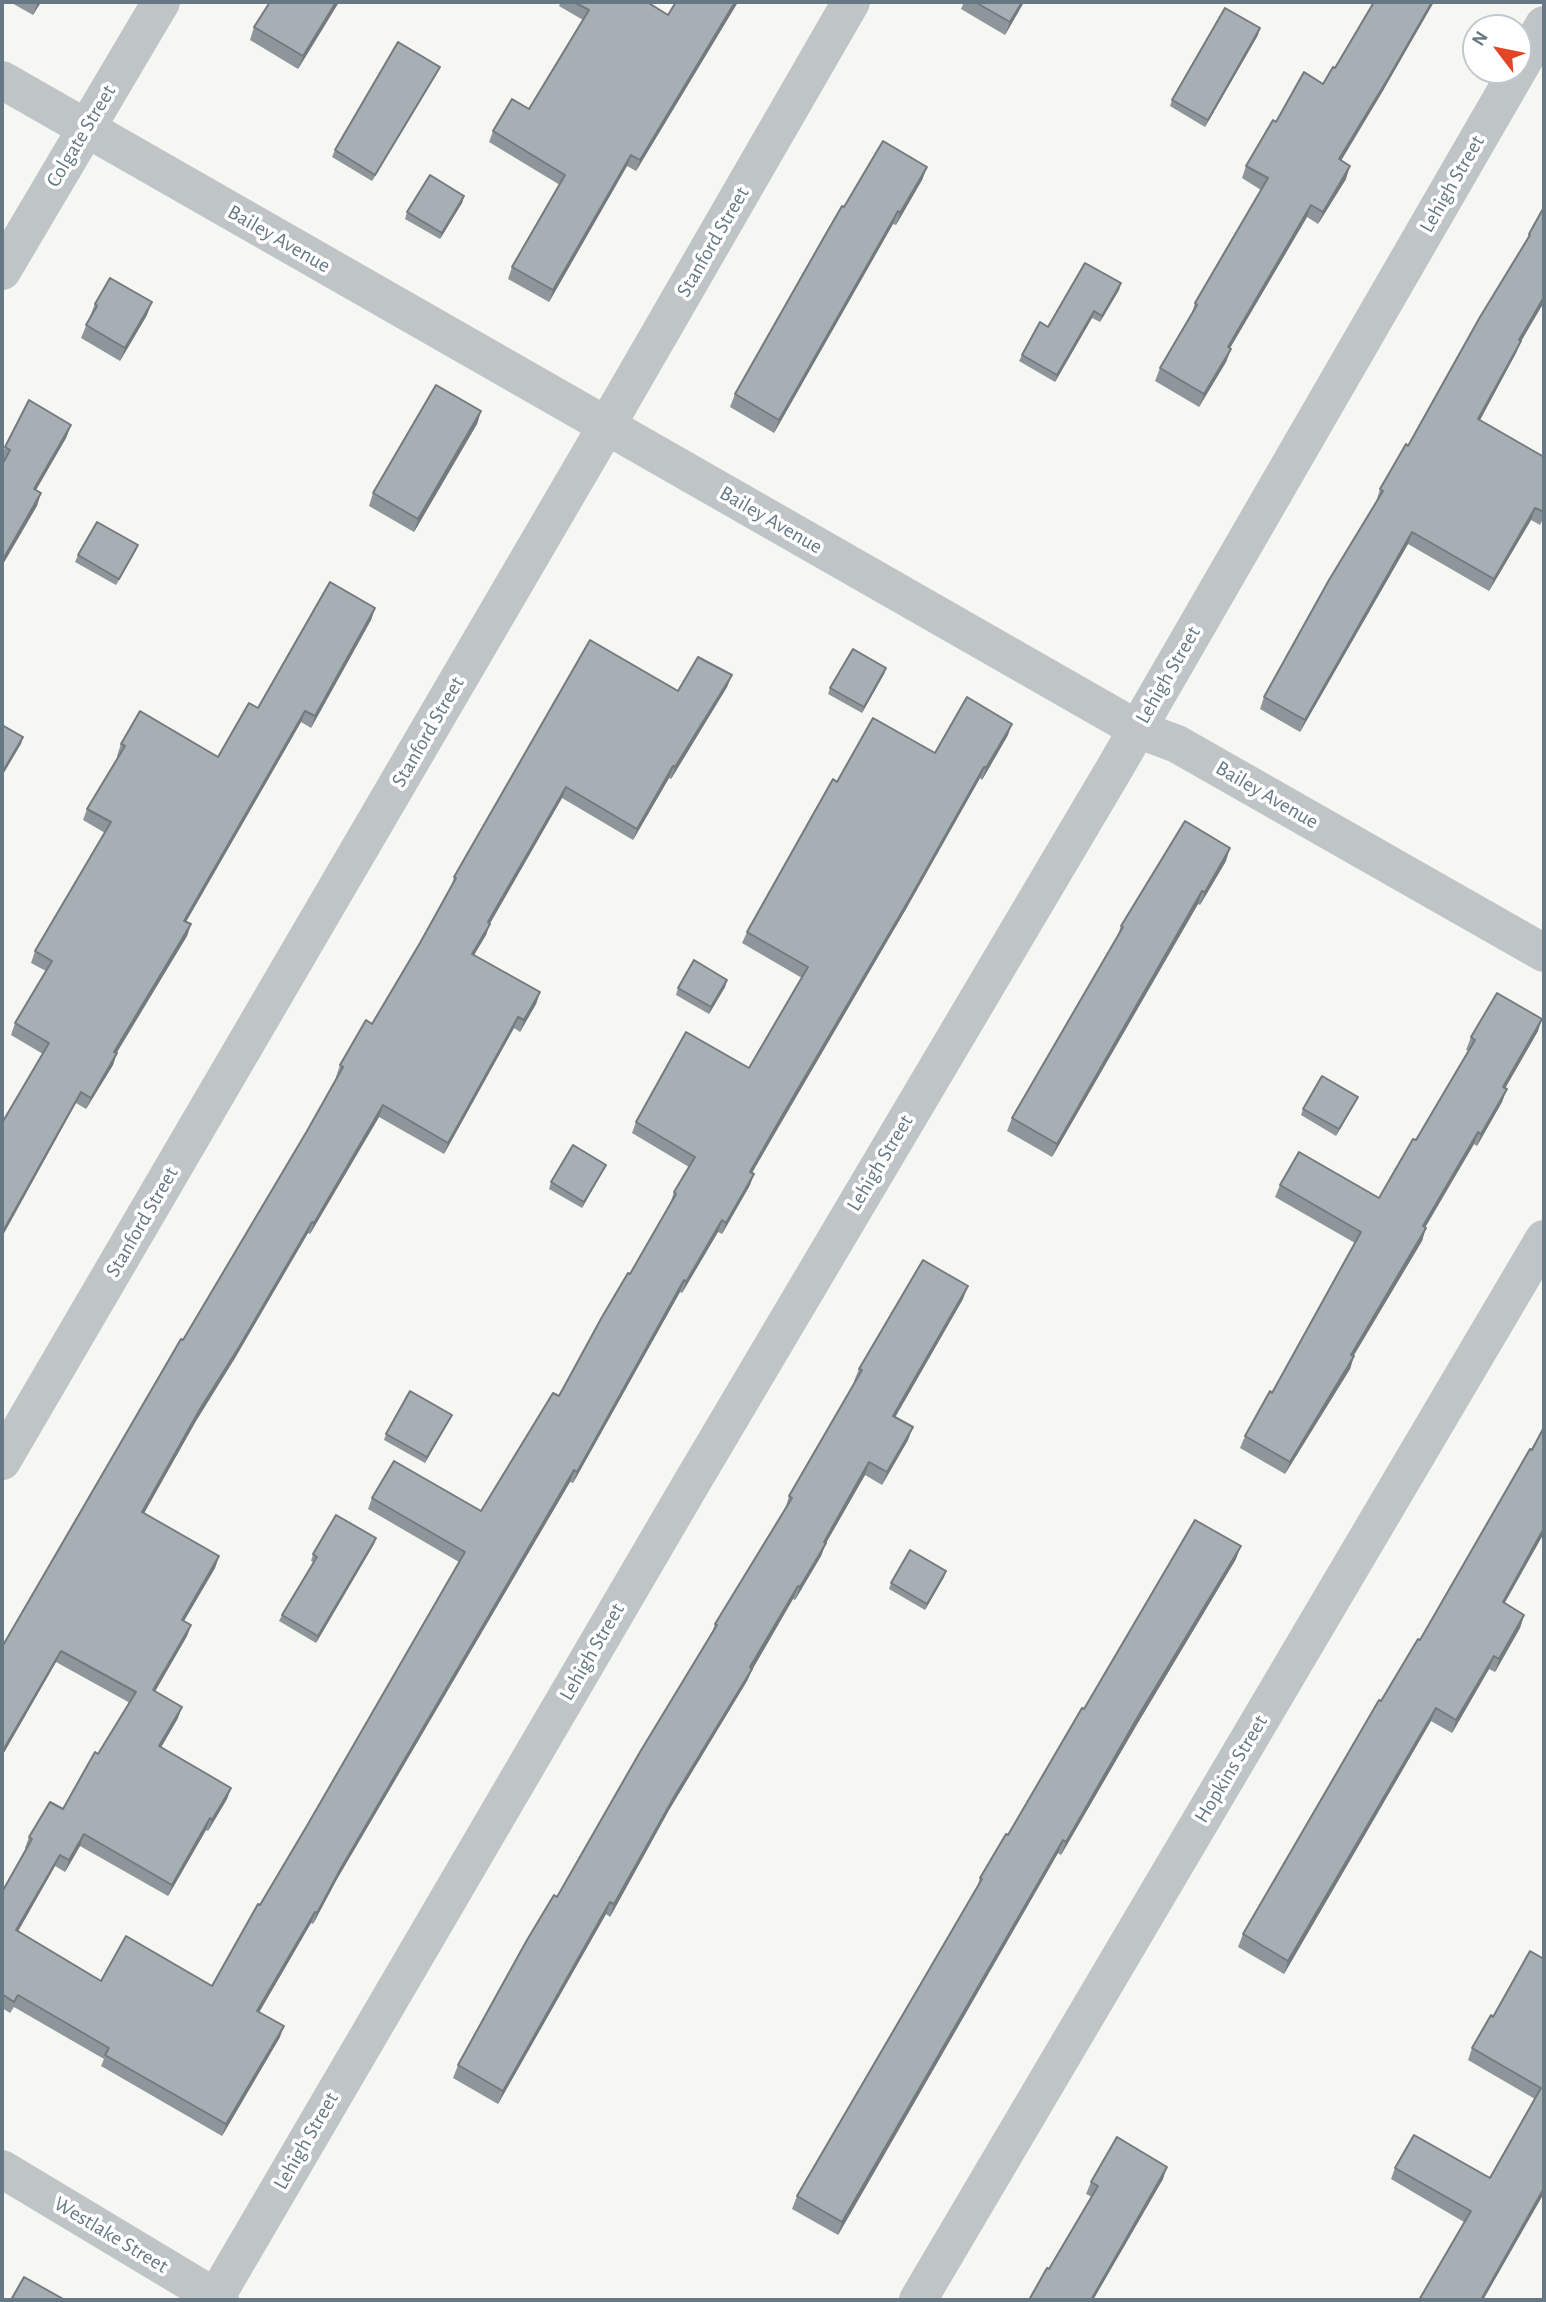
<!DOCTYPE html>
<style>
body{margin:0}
#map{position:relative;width:1546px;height:2302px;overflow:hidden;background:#f6f6f3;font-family:"Alegreya Sans",sans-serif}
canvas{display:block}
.frame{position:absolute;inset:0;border:4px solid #657884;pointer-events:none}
.north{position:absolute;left:1462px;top:14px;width:70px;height:70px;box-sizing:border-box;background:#fff;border:2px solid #c1c9ce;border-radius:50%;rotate:302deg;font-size:19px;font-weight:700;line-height:28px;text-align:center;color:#657884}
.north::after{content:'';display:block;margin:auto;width:24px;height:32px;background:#e34626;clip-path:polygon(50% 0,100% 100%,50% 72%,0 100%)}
</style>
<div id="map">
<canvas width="1546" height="2302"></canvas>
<div class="frame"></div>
<div class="north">N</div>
</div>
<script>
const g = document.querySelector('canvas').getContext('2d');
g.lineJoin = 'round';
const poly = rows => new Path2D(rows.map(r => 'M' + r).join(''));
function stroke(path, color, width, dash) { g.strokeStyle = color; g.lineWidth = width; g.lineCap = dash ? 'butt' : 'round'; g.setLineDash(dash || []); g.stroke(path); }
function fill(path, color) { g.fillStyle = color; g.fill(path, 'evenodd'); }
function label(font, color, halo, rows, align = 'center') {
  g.font = font + ' "Alegreya Sans",sans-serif'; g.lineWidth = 7; g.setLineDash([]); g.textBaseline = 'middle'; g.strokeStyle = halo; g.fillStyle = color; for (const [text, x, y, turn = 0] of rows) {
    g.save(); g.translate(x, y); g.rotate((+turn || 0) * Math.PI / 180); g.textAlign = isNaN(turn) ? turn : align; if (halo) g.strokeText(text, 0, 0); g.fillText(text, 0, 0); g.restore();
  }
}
stroke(poly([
 [2,80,1137,729,1177,744,1544,953],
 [2,271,161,2],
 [2,1461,607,425,851,2],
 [2,2169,220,2300],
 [214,2300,688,1489,1116,766,1544,25],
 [918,2300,1544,1239]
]), '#bfc4c7', 38);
fill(poly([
 [10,2,41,2,33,15],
 [270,2,339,2,298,69,250,40,254,27],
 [561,2,647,2,668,15,738,2,636,171,627,166,549,302,508,279,512,267,560,185,489,142,493,131,529,109,583,20,559,6],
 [964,2,1024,2,1005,35,961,9],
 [1258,35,1205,127,1170,106,1172,100],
 [440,67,437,73,372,181,332,157,335,150],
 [1323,84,1384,89,1341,161,1346,179,1318,224,1307,217,1230,348,1231,349,1226,362,1199,407,1155,381,1160,368,1191,316,1195,303,1261,190,1242,178,1246,166,1276,122],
 [927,167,922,180,896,225,893,224,774,433,730,407,735,394,844,207],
 [464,196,462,203,440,239,405,219,407,212],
 [1544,207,1544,302,1520,343,1516,353,1480,420,1544,457,1544,517,1540,525,1531,520,1489,591,1408,544,1300,732,1260,709,1264,697,1376,502,1380,489,1408,446,1526,242,1529,234],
 [1121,283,1119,290,1100,322,1092,318,1055,382,1019,361,1022,355,1048,327],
 [95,304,147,315,120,361,81,338],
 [481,411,477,424,414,532,369,506,373,493],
 [71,425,66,438,36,490,37,506,2,461,2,455,5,447],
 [138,545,135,552,116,585,75,562,78,555],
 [375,608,371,620,311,728,301,722,186,922,191,924,187,936,116,1053,113,1065,86,1109,76,1103,43,1054,11,1035,15,1023,46,971,31,963,35,951,105,833,83,820,87,809,118,757,117,756,121,744,218,757,258,708],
 [886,668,884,674,862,713,828,694,830,688],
 [732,675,727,687,671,779,669,778,633,840,562,798,490,923,486,935,474,955,540,992,536,1004,520,1032,514,1028,444,1154,379,1117,310,1234,308,1233,235,1358,196,1421,144,1513,219,1556,215,1568,184,1621,191,1625,187,1636,155,1691,178,1718,161,1747,231,1788,227,1799,208,1831,206,1830,168,1896,80,1846,65,1872,55,1866,18,1931,101,1981,212,1986,308,1824,459,1562,368,1509,372,1498,481,1511,559,1396,670,1204,674,1192,689,1167,632,1133,636,1122,749,1068,802,978,742,943,747,932,837,782,935,753,1008,735,982,780,980,778,906,909,778,1127,752,1173,750,1185,722,1234,718,1232,682,1293,680,1292,573,1483,570,1482,337,1879,313,1924,311,1923,259,2012,280,2037,222,2136,101,2066,104,2059,14,2007,10,2013,2,2008,2,1892,26,1849,25,1848,29,1837,63,1809,98,1754,130,1703,56,1662,2,1756,2,1647,307,1131,337,1078,336,1077,340,1065,372,1024,420,943,451,888,454,877,678,691],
 [1226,861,1200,905,1198,904,1052,1157,1007,1131,1012,1118,1117,937,1121,926],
 [727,980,725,987,709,1014,676,995,678,988],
 [1538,1031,1505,1088,1502,1102,1477,1146,1474,1144,1425,1228,1422,1241,1353,1356,1354,1356,1350,1369,1285,1474,1240,1448,1245,1436,1272,1393,1355,1243,1275,1197,1280,1185,1379,1198,1416,1140,1469,1051,1466,1050,1471,1037],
 [1355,1103,1336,1136,1301,1115,1303,1109],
 [606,1165,603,1171,582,1208,549,1189,551,1182],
 [963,1299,895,1417,908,1440,882,1485,865,1475,826,1543,821,1556,795,1600,793,1599,752,1670,747,1681,669,1810,610,1917,606,1914,498,2104,453,2078,458,2065,711,1635,715,1624,785,1510,789,1496,855,1382,854,1381,859,1369],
 [449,1421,425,1463,384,1440,386,1434],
 [1544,1427,1544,1533,1504,1603,1524,1615,1520,1628,1495,1672,1489,1669,1452,1733,1431,1721,1284,1974,1238,1947,1243,1934,1381,1701,1420,1640],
 [376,1538,374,1544,316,1643,279,1621,282,1615,313,1562,311,1561,313,1554],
 [1236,1559,1136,1726,1061,1855,1058,1853,838,2235,792,2209,797,2196,976,1890,980,1878,1008,1835,1084,1709],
 [946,1571,944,1577,925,1610,889,1589,891,1583],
 [1544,1959,1544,2193,1483,2300,1419,2300,1464,2222,1391,2179,1395,2168,1490,2178,1535,2099,1468,2060,1472,2048,1493,2017],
 [1163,2179,1093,2300,1029,2300,1049,2269,1092,2197,1086,2194,1091,2182]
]), '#8f969b');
fill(poly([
 [38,2,41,2,33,15],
 [336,2,339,2,298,69,303,56],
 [735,2,738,2,636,171,640,160],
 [1022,2,1024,2,1005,35,1010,22],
 [1432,2,1434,2,1384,89,1334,172,1339,159],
 [1260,28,1258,35,1205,127,1208,120],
 [440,67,437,73,372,181,375,175],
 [631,155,627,166,549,302,553,290],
 [1350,166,1346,179,1318,224,1323,212],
 [927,167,922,180,896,225,900,213],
 [464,196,462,203,440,239,442,233],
 [1311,205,1307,217,1223,360,1228,347],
 [898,211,893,224,774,433,779,420],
 [1121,283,1119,290,1100,322,1102,316],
 [1544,297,1544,302,1520,343,1516,353,1474,431,1478,419,1519,340],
 [152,302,147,315,120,361,125,348],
 [1094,311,1092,318,1055,382,1057,375],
 [1231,349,1226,362,1199,407,1204,394],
 [481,411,477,424,414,532,418,519],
 [71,425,66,438,29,502,34,489],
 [41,493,37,506,2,566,2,561],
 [1535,508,1531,520,1489,591,1494,579],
 [1412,532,1408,544,1300,732,1305,720],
 [138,545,135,552,116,585,119,579],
 [375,608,371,620,311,728,315,716],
 [886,668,884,674,862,713,864,707],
 [732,675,727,687,671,779,675,767],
 [305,711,301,722,180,932,184,921],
 [1012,724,1008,735,982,780,986,768],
 [23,737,21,744,2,776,2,773],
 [673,766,669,778,633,840,637,829],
 [984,767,980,778,906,909,746,1183,750,1172],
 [566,787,562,798,484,934,488,922],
 [1230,848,1226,861,1200,905,1205,892],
 [1202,891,1198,904,1052,1157,1057,1144],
 [191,924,187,936,110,1064,114,1052],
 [490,924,486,935,468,965,472,954],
 [727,980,725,987,709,1014,711,1007],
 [540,992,536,1004,520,1032,524,1020],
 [518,1017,514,1028,444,1154,448,1143],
 [1542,1019,1538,1031,1499,1099,1503,1087],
 [117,1053,113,1065,86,1109,91,1098],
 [1507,1089,1502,1102,1477,1146,1481,1134],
 [81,1092,76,1103,2,1237,2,1233],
 [1358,1097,1355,1103,1336,1136,1339,1129],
 [383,1105,379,1117,310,1234,314,1223],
 [1478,1132,1474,1144,1418,1239,1423,1226],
 [606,1165,603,1171,582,1208,584,1202],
 [754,1174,750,1185,722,1234,726,1223],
 [722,1220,718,1232,682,1293,686,1282],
 [312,1222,308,1233,235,1358,196,1421,138,1524,142,1512,200,1409],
 [1426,1228,1422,1241,1347,1367,1351,1355],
 [684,1280,680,1292,573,1483,577,1472],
 [968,1286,963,1299,889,1428,893,1416],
 [1354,1356,1350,1369,1285,1474,1290,1462],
 [452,1415,449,1421,425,1463,427,1457],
 [913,1427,908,1440,882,1485,887,1472],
 [869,1462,865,1475,819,1555,824,1542],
 [574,1470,570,1482,337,1879,313,1924,317,1913,341,1868],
 [1544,1528,1544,1533,1498,1615,1503,1602],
 [376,1538,374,1544,316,1643,318,1636],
 [826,1543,821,1556,795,1600,800,1587],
 [1241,1546,1236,1559,1136,1726,1061,1855,1066,1842,1140,1713],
 [219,1556,215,1568,178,1631,182,1620],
 [946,1571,944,1577,925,1610,927,1604],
 [798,1586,793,1599,752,1670,747,1681,669,1810,610,1917,614,1904,674,1797],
 [1524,1615,1520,1628,1495,1672,1499,1659],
 [191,1625,187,1636,149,1702,153,1690],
 [61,1651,56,1662,2,1756,2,1752],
 [1494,1656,1489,1669,1452,1733,1456,1720],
 [182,1707,178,1718,155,1758,159,1746],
 [1436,1708,1431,1721,1284,1974,1288,1961],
 [231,1788,227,1799,208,1831,212,1820],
 [210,1818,206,1830,168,1896,172,1885],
 [84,1834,80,1846,65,1872,69,1860],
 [1063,1840,1058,1853,838,2235,842,2222],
 [60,1855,55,1866,12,1942,16,1930],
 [610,1902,606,1914,498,2104,503,2091],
 [315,1912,311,1923,253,2023,257,2011],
 [284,2026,280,2037,222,2136,226,2124],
 [1167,2167,1163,2179,1093,2300,1091,2300],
 [1544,2188,1544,2193,1483,2300,1481,2300]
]), '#747a7e');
const building = poly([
 [270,2,336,2,303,56,254,27,270,2],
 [574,2,647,2,668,15,676,2,735,2,640,160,631,155,553,290,512,267,565,175,493,131,512,99,529,109,589,10,574,2],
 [975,2,1022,2,1010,22,975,2],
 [1374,2,1432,2,1389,77,1339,159,1350,166,1323,212,1311,205,1228,347,1231,349,1204,394,1160,368,1197,305,1195,303,1268,178,1246,166,1273,120,1276,122,1304,72,1323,84,1333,67,1335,68,1374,2],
 [1225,8,1260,28,1208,120,1172,100,1225,8],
 [398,42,440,67,375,175,335,150,398,42],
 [883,141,927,167,900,213,898,211,779,420,735,394,823,239,842,206,844,207,883,141],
 [430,175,464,196,442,233,407,212,430,175],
 [1544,207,1544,297,1519,340,1521,341,1478,419,1544,457,1544,512,1535,508,1494,579,1412,532,1305,720,1264,697,1329,580,1383,491,1380,489,1406,444,1408,446,1480,317,1530,235,1529,234,1544,207],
 [1085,263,1121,283,1102,316,1094,311,1057,375,1022,355,1040,322,1048,327,1085,263],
 [110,278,152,302,125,348,86,325,97,306,95,304,110,278],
 [436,385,481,411,418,519,373,493,436,385],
 [29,400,71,425,34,489,41,493,2,561,2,465,10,450,5,447,29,400],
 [97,522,138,545,119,579,78,555,97,522],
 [330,582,375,608,315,716,305,711,184,921,191,924,114,1052,117,1053,91,1098,81,1092,2,1233,2,1123,49,1043,15,1023,52,961,35,951,111,822,87,809,125,746,121,744,140,711,218,757,249,703,258,708,330,582],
 [590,640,678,691,698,657,732,675,675,767,673,766,637,829,566,787,488,922,490,924,472,954,540,992,524,1020,518,1017,448,1143,383,1105,314,1223,312,1222,239,1347,200,1409,142,1512,219,1556,182,1620,191,1625,153,1690,182,1707,159,1746,231,1788,212,1820,210,1818,172,1885,84,1834,69,1860,60,1855,16,1930,101,1981,126,1936,212,1986,258,1904,260,1905,308,1824,465,1552,372,1498,394,1461,481,1511,553,1393,559,1396,602,1317,628,1273,630,1274,676,1194,674,1192,695,1157,636,1122,686,1032,749,1068,808,967,747,932,833,779,837,782,873,718,935,753,967,697,1012,724,986,768,984,767,910,898,782,1116,750,1172,754,1174,726,1223,722,1220,686,1282,684,1280,577,1472,574,1470,341,1868,317,1913,315,1912,257,2011,284,2026,226,2124,105,2055,109,2048,18,1995,14,2002,2,1994,2,1892,32,1839,29,1837,50,1802,63,1809,95,1752,98,1754,136,1692,61,1651,2,1752,2,1647,181,1339,183,1340,307,1131,343,1067,340,1065,366,1020,372,1024,420,943,456,878,454,877,590,640],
 [853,649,886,668,864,707,830,688,853,649],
 [2,725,23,737,2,773,2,725],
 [1185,821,1230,848,1205,892,1202,891,1057,1144,1012,1118,1123,927,1121,926,1185,821],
 [694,960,727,980,711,1007,678,988,694,960],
 [1497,993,1542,1019,1503,1087,1507,1089,1481,1134,1478,1132,1423,1226,1426,1228,1351,1355,1354,1356,1290,1462,1245,1436,1270,1391,1272,1393,1361,1232,1280,1185,1299,1152,1379,1198,1413,1139,1416,1140,1475,1040,1471,1037,1497,993],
 [1322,1076,1358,1097,1339,1129,1303,1109,1322,1076],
 [573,1145,606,1165,584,1202,551,1182,573,1145],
 [923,1260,968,1286,893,1416,913,1427,887,1472,869,1462,824,1542,826,1543,800,1587,798,1586,750,1667,752,1669,674,1797,614,1904,610,1902,503,2091,458,2065,527,1940,554,1895,557,1897,640,1752,717,1625,715,1624,792,1498,789,1496,862,1370,859,1369,923,1260],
 [410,1391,452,1415,427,1457,386,1434,410,1391],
 [1544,1427,1544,1528,1503,1602,1524,1615,1499,1659,1494,1656,1456,1720,1436,1708,1288,1961,1243,1934,1379,1700,1381,1701,1418,1639,1420,1640,1530,1449,1532,1450,1544,1427],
 [336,1515,376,1538,318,1636,282,1615,317,1557,313,1554,336,1515],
 [1195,1520,1241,1546,1140,1713,1066,1842,1063,1840,842,2222,797,2196,982,1879,980,1878,1006,1834,1008,1835,1082,1708,1084,1709,1195,1520],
 [910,1550,946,1571,927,1604,891,1583,910,1550],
 [1530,1951,1544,1959,1544,2188,1481,2300,1419,2300,1471,2211,1395,2168,1414,2135,1490,2178,1541,2088,1472,2048,1491,2015,1493,2017,1530,1951],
 [1117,2137,1167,2167,1091,2300,1029,2300,1047,2268,1049,2269,1098,2186,1091,2182,1117,2137],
 [24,2277,65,2300,11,2300,24,2277]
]);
fill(building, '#a6afb4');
stroke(building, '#747a7e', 2);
label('21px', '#657884', '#fff', [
 ["Colgate Street",81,136,-59],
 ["Lehigh Street",1452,184,-60],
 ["Bailey Avenue",279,239,30],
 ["Stanford Street",713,242,-60],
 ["Bailey Avenue",771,520,30],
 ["Lehigh Street",1168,675,-60],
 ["Stanford Street",428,732,-60],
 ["Bailey Avenue",1267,795,30],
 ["Lehigh Street",880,1163,-59],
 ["Stanford Street",142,1222,-60],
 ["Lehigh Street",592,1652,-60],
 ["Hopkins Street",1231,1769,-59],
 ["Lehigh Street",306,2141,-60],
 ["Westlake Street",111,2235,31]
]);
</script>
